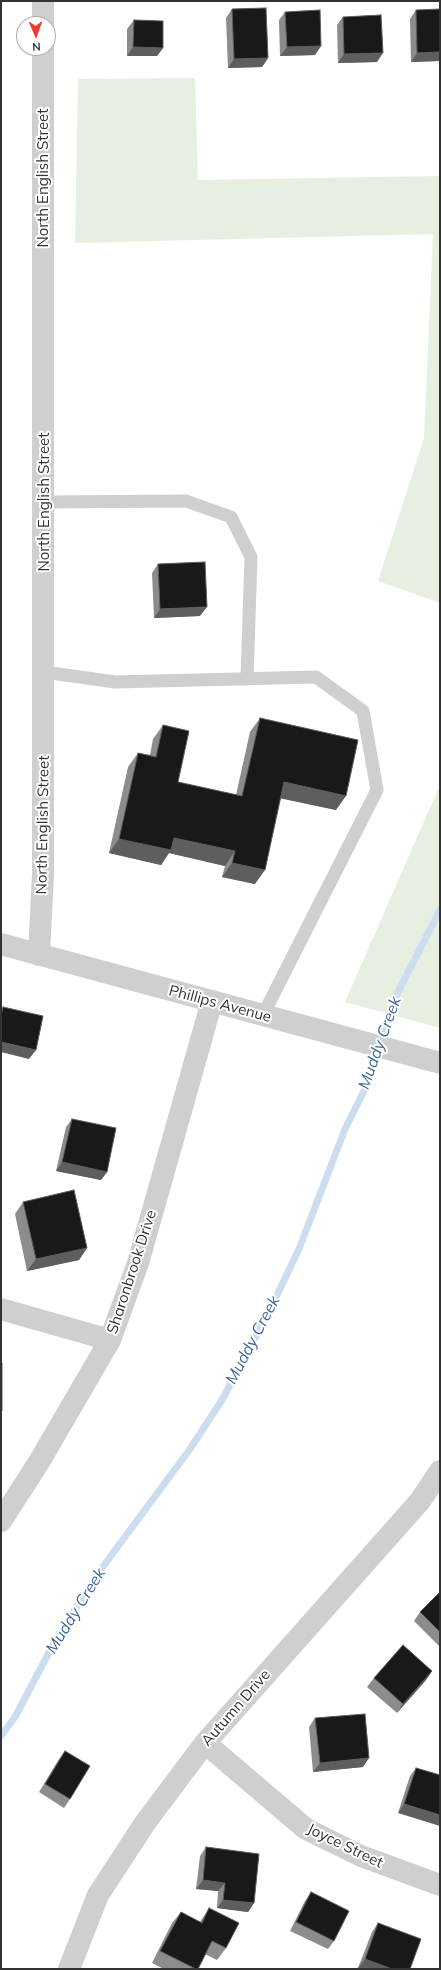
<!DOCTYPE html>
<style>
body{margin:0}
#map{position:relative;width:441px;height:1970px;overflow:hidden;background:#fff;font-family:Mulish,sans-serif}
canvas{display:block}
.frame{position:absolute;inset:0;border:2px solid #323232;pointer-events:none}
.north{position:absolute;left:16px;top:16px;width:40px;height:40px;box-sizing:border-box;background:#fff;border:1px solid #adadad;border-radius:50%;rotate:178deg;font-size:11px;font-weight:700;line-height:16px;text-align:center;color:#323232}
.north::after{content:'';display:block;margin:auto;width:14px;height:18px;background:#ef3a2e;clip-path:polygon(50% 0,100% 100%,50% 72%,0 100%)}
</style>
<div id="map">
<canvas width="441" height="1970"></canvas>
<div class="frame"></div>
<div class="north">N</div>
</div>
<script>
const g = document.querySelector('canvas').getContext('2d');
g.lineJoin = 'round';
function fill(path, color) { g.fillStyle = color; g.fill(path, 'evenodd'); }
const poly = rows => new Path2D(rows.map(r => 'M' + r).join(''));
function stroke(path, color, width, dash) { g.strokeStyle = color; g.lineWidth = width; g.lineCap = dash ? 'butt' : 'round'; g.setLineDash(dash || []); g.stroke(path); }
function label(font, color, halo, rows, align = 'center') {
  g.font = font + ' Mulish,sans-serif'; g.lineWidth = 4; g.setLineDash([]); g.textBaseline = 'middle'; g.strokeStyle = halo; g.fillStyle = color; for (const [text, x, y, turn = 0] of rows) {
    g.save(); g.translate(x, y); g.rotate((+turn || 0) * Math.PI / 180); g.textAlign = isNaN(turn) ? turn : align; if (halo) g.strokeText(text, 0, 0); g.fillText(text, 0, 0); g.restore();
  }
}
fill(poly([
 [195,78,198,180,440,176,440,603,378,581,424,438,433,234,75,243,78,79],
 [440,785,440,1028,345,1002]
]), '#e6efe0');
stroke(poly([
 [1,1736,15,1717,56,1639,99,1572,190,1449,222,1400,268,1314,299,1249,345,1129,367,1085,397,994,440,910]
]), '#ccddef', 7);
stroke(poly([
 [44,502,186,501,231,517,251,557,247,679],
 [44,672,115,682,316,677,363,711,377,790,263,1015]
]), '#cfcfcf', 13);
stroke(poly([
 [1,1309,110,1340],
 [1,1521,39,1462,110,1340,138,1263,212,1001],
 [205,1743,306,1829,361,1856,440,1885],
 [69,1969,98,1895,145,1823,205,1743,420,1501,440,1471]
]), '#cfcfcf', 22);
stroke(poly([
 [43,1,43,24],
 [1,944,440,1063],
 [39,955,43,874,43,48]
]), '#cfcfcf', 22);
fill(poly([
 [232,9,268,58,262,67,228,68,226,18],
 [416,10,440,61,411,62,410,19],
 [285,12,321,46,315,55,280,56,279,20],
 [343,17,377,62,338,63,337,25],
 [134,20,163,48,157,56,127,56,127,29],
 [158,564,200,616,154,618,152,573],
 [260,718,336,810,281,798,255,884,222,877,225,866,169,853,161,865,109,853,128,767,138,753,150,755,153,739,163,725,178,782,236,795,250,732],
 [72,1119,107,1172,101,1180,56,1171,66,1127],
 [23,1202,87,1248,79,1260,27,1271,15,1214],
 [440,1592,440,1647,414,1621,420,1612],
 [432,1671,426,1680,397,1713,367,1687,374,1678],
 [315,1718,363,1767,313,1772,309,1727],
 [65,1751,70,1799,64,1808,39,1792,59,1759],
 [416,1768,440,1775,398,1813,410,1776],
 [206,1847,254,1903,248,1912,217,1908,218,1891,196,1889,200,1856],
 [311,1892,334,1941,328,1949,290,1931,305,1901],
 [209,1908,226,1948,217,1960,205,1954,198,1969,164,1969,152,1963,172,1923,181,1912,200,1922],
 [378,1923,410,1969,362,1969,358,1968,372,1932]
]), '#8c8c8c');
fill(poly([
 [321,46,315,55,280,56,287,47],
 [133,47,163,48,157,56,127,56],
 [440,52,440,61,411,62,417,53],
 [383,53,377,62,338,63,344,54],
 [268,58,262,67,228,68,234,59],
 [207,607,200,616,154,618,160,609],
 [284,782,346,796,336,810,274,797],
 [174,838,235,851,225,866,169,853,161,865,109,853,119,839],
 [232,863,265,870,255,884,222,877],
 [1,1042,36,1050,29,1059,1,1052],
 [62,1162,107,1172,101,1180,56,1171],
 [87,1248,79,1260,27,1271,36,1259],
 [432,1671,426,1680,397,1713,403,1704],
 [369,1758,363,1767,313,1772,320,1763],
 [404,1804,440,1815,440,1826,398,1813],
 [203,1880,225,1883,218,1891,196,1889],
 [223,1900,254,1903,248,1912,217,1908],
 [365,1959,392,1969,362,1969,358,1968]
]), '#5e5e5e');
const building = poly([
 [266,8,268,58,234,59,232,9,266,8],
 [440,9,440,52,417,53,416,10,440,9],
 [320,10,321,46,287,47,285,12,320,10],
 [381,15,383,53,344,54,343,17,381,15],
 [134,20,163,21,163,48,133,47,134,20],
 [205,562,207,607,160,609,158,564,205,562],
 [260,718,358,740,346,796,284,782,265,870,232,863,235,851,174,838,171,850,119,839,138,753,156,757,163,725,189,731,178,782,242,796,260,718],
 [3,1007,43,1016,36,1050,1,1042,1,1015,3,1007],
 [72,1119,116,1128,107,1172,62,1162,72,1119],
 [74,1190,87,1248,36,1259,23,1202,74,1190],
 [1,1363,2,1363,2,1411,1,1411,1,1363],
 [440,1592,440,1632,420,1612,440,1592],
 [403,1645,432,1671,403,1704,374,1678,403,1645],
 [365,1714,369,1758,320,1763,315,1718,365,1714],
 [65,1751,90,1766,70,1799,45,1784,65,1751],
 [416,1768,440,1775,440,1815,404,1804,416,1768],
 [206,1847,259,1854,254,1903,223,1900,225,1883,203,1880,206,1847],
 [311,1892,349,1911,334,1941,296,1922,311,1892],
 [209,1908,239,1923,226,1948,212,1941,198,1969,196,1969,160,1951,181,1912,202,1923,209,1908],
 [378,1923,421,1939,410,1969,392,1969,365,1959,378,1923]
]);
fill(building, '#191919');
stroke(building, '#5e5e5e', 1);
label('15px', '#323232', '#fff', [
 ["North English Street",43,178,-90],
 ["North English Street",44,502,-90],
 ["North English Street",43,825,-89],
 ["Phillips Avenue",220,1004,15],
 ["Sharonbrook Drive",132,1272,-72],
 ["Autumn Drive",236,1708,-49],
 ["Joyce Street",345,1846,26]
]);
label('italic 16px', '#3a689a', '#fff', [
 ["Muddy Creek",380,1043,-70],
 ["Muddy Creek",253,1340,-62],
 ["Muddy Creek",76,1611,-58]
]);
</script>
